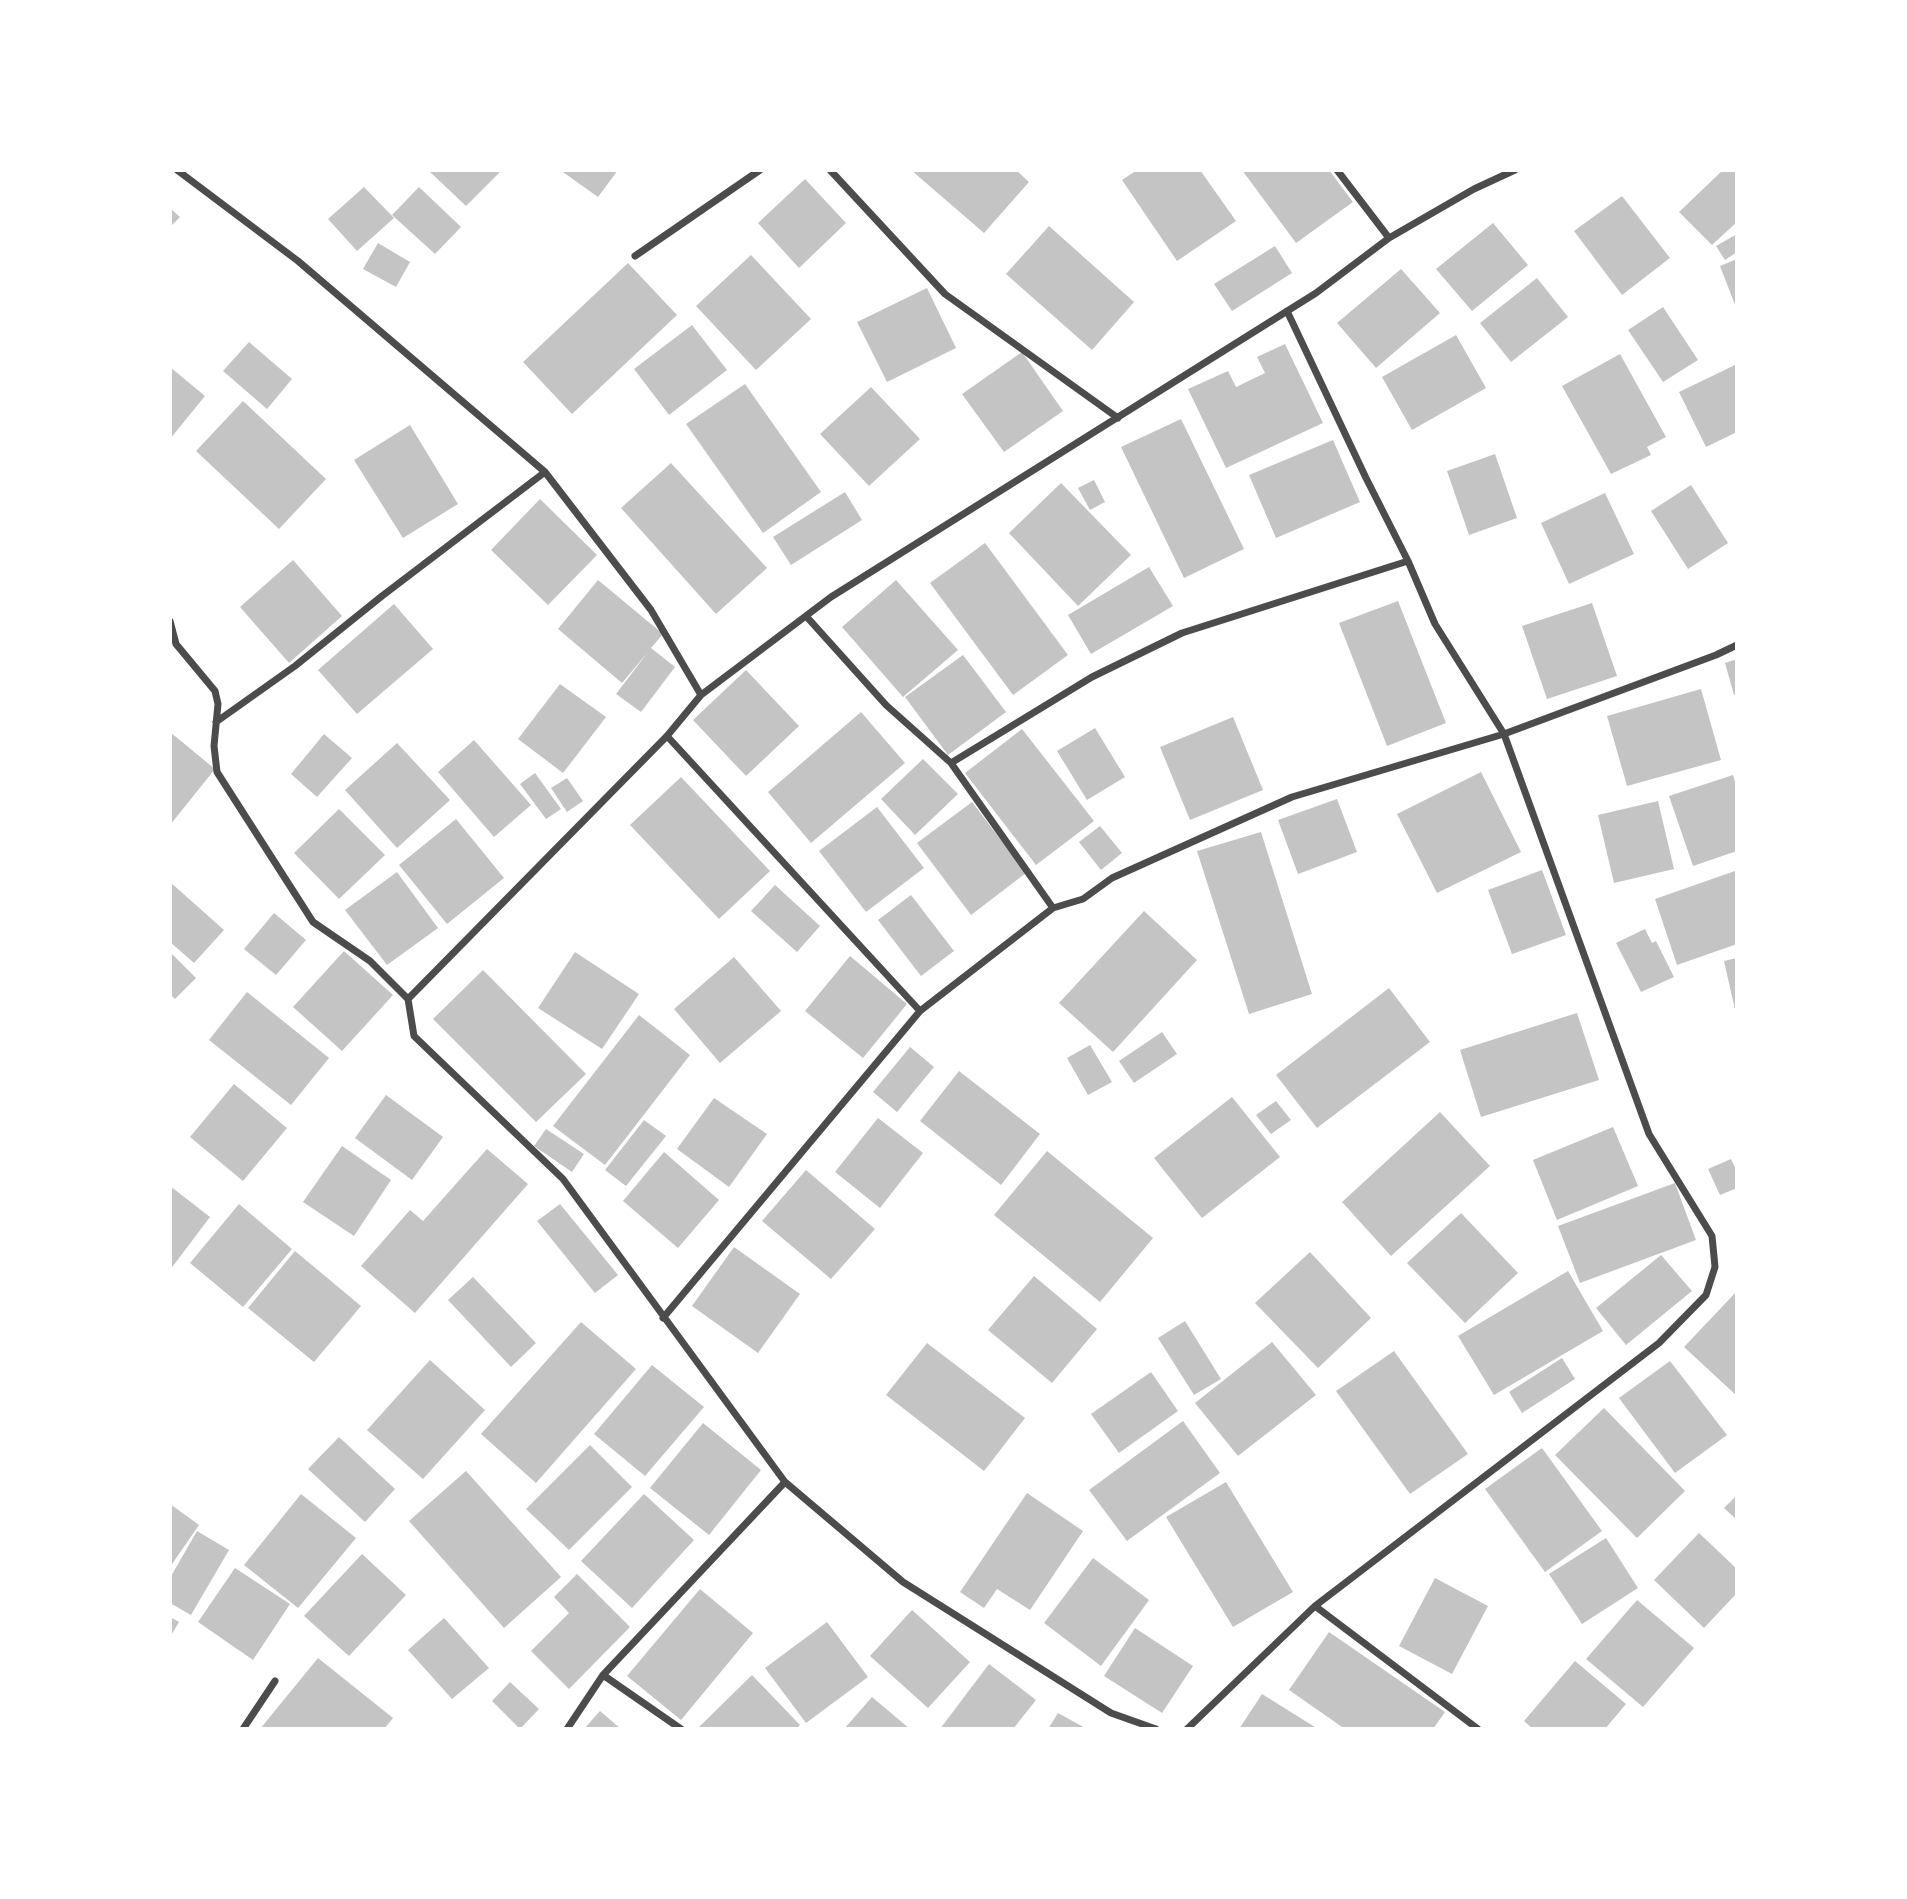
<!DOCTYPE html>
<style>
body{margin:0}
#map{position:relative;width:1907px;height:1899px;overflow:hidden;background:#fff;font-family:"DM Sans",sans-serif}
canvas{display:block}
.frame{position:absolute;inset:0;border:172px solid #fff;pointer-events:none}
</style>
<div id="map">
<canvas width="1907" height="1899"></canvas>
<div class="frame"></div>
</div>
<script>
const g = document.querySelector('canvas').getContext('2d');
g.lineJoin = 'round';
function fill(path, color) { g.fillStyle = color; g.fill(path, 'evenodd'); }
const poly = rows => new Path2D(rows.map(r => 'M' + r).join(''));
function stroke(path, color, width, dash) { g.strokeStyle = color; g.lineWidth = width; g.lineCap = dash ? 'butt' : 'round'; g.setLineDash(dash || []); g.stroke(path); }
fill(poly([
 [428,170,502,170,466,206],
 [560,170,618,170,598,197],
 [911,170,1016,170,1029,182,984,233],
 [1137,170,1200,170,1236,221,1177,261,1122,180],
 [1242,170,1329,170,1353,202,1296,243],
 [1723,170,1737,170,1737,222,1712,245,1679,212],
 [805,179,846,223,799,268,758,223],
 [364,187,394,218,357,251,328,219],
 [419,187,461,227,435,254,392,215],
 [1622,196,1670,258,1622,295,1574,231],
 [170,208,180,217,170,227],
 [1493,223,1528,265,1472,311,1436,269],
 [1049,226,1134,302,1092,350,1006,274],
 [1737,234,1737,252,1725,260,1716,246],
 [378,243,410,262,396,287,363,269],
 [1275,246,1292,273,1232,311,1214,284],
 [751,255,811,319,756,370,696,306],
 [1737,259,1737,310,1720,266],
 [628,263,677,315,572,414,523,362],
 [1401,269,1440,313,1376,368,1337,323],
 [1537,278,1568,317,1511,362,1480,323],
 [927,288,956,348,887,382,857,322],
 [1663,307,1698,360,1663,382,1628,330],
 [692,325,727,370,669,415,634,369],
 [1456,335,1486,388,1412,430,1382,377],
 [249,342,292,379,267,409,223,371],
 [1285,344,1323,423,1226,468,1188,389,1228,371,1236,387,1265,373,1257,357],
 [1022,352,1063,411,1004,452,962,394],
 [1620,354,1666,437,1647,447,1651,455,1611,474,1562,386],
 [1735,365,1737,369,1737,432,1706,447,1679,392],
 [170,367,205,396,170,439],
 [745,384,821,492,763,533,686,424],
 [871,387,920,439,869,486,820,434],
 [243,401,326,479,279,529,196,451],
 [1181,419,1244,549,1184,578,1121,447],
 [410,425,458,504,403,538,354,460],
 [1333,440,1360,502,1276,538,1249,475],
 [1495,454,1517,518,1469,535,1447,471],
 [671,463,767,568,716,614,621,508],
 [1094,480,1105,502,1090,510,1078,488],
 [1061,483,1131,555,1078,606,1009,533],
 [1691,485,1728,543,1688,569,1651,511],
 [845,492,862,520,791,565,773,537],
 [1605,493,1634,554,1569,584,1541,523],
 [540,499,597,555,548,605,491,550],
 [985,543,1068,655,1013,695,930,583],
 [293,560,342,616,289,663,240,607],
 [1149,567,1173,606,1091,654,1068,615],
 [598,580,663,634,651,648,675,667,641,712,616,694,648,652,622,683,558,629],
 [896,580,958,650,903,697,842,627],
 [1398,601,1446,723,1387,746,1339,623],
 [1592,603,1617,676,1547,699,1522,626],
 [394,604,433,649,357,714,318,670],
 [963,655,1006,712,948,755,905,697],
 [1737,659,1737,694,1734,695,1725,663],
 [746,670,799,726,746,776,693,720],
 [560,684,606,717,563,773,518,739],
 [1701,689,1721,760,1627,786,1607,716],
 [861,712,905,763,811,843,768,792],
 [1233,717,1263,790,1190,820,1160,747],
 [1095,728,1125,777,1087,800,1057,751],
 [1022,729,1094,821,1036,865,965,773],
 [170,732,215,769,170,825],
 [324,734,352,758,317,797,291,774],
 [474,740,531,805,494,837,438,772],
 [397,743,450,800,397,848,345,790],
 [923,759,958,794,915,835,881,799],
 [1481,772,1521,852,1437,893,1397,814],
 [535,773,561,809,546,819,520,784],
 [1733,775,1737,788,1737,851,1693,866,1669,796],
 [681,777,770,871,719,919,630,825],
 [567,778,583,801,567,812,551,788],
 [1337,799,1357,852,1298,874,1278,820],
 [1658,801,1674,869,1614,883,1598,815],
 [972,802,1026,873,971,915,917,843],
 [877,807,924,868,866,912,819,851],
 [339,809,385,855,339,899,294,853],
 [456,819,504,878,447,924,399,865],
 [1100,826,1122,853,1101,870,1079,842],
 [1261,832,1312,994,1249,1014,1197,851],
 [1542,870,1566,935,1512,954,1488,890],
 [1735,871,1737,877,1737,944,1677,965,1655,899],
 [397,872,438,928,387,965,345,910],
 [170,882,224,930,194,963,170,942],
 [775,885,820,926,797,952,751,911],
 [911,895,954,951,921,976,878,920],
 [1144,911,1197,960,1113,1052,1059,1003],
 [274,913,306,940,276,975,244,949],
 [1645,929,1652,943,1656,941,1674,977,1641,992,1616,943],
 [344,951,393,995,342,1051,293,1007],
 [170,952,196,978,175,999,170,994],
 [575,952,639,994,602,1049,538,1008],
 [850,956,907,1004,863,1058,805,1011],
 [734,957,781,1011,720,1063,674,1009],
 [1737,958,1737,1014,1736,1014,1724,961],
 [483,970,586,1074,536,1122,433,1019],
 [1389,988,1430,1042,1317,1128,1276,1075],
 [247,992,329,1058,291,1105,209,1040],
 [1577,1013,1599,1080,1481,1117,1460,1050],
 [639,1015,690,1055,605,1165,553,1126],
 [1162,1032,1177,1054,1134,1083,1119,1061],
 [1090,1045,1112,1082,1088,1095,1067,1058],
 [910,1047,934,1067,897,1112,873,1092],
 [959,1071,1040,1134,1001,1185,920,1121],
 [234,1084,287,1128,243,1181,190,1137],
 [386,1095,443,1137,412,1180,355,1138],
 [1232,1097,1280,1157,1202,1218,1154,1158],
 [714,1098,767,1134,729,1187,677,1149],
 [1276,1101,1291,1120,1271,1134,1256,1115],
 [1440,1112,1490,1166,1391,1256,1342,1202],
 [878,1118,923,1153,880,1208,835,1172],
 [644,1120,666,1136,626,1186,605,1170],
 [1613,1127,1638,1186,1557,1220,1533,1160],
 [546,1129,584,1154,572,1172,534,1146],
 [342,1146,391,1180,354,1236,303,1202],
 [487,1149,528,1184,415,1313,361,1266,410,1210,423,1221],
 [1047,1151,1153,1238,1100,1302,994,1215],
 [664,1152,719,1200,678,1248,623,1201],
 [1731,1159,1737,1172,1737,1188,1720,1195,1708,1169],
 [806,1170,875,1229,831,1279,762,1221],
 [1675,1183,1696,1240,1580,1283,1558,1226],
 [170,1186,210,1217,170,1270],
 [239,1204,292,1249,243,1307,190,1263],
 [560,1204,618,1275,595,1293,537,1221],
 [1461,1213,1518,1273,1465,1323,1407,1263],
 [734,1247,800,1294,758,1353,692,1306],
 [295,1251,361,1306,314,1362,248,1308],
 [1310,1252,1371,1318,1318,1368,1255,1303],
 [1661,1255,1692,1291,1626,1345,1596,1308],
 [1568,1271,1603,1331,1494,1395,1458,1336],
 [1034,1276,1097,1329,1052,1383,988,1330],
 [473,1277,536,1343,511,1367,448,1300],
 [1737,1291,1737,1396,1684,1347],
 [1185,1321,1221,1379,1194,1395,1158,1338],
 [581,1322,636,1369,536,1483,481,1434],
 [1272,1342,1316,1395,1238,1456,1195,1403],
 [927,1343,1025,1418,984,1471,886,1395],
 [1394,1351,1468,1454,1410,1494,1336,1391],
 [1562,1358,1575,1379,1522,1413,1509,1392],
 [430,1360,485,1410,423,1479,367,1430],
 [1670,1361,1727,1435,1675,1473,1619,1398],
 [652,1365,704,1407,645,1476,594,1434],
 [1151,1372,1178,1411,1119,1453,1091,1414],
 [1604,1408,1685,1491,1637,1538,1555,1455],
 [1183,1421,1220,1473,1127,1541,1089,1490],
 [703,1423,761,1470,709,1535,650,1488],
 [339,1437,395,1489,365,1522,308,1469],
 [590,1445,632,1487,569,1550,526,1509],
 [1542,1448,1602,1531,1545,1572,1485,1489],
 [466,1471,561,1577,504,1628,409,1521],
 [1226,1482,1293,1592,1233,1627,1166,1517],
 [1027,1493,1083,1531,1030,1610,997,1589,984,1608,960,1592],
 [301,1494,356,1538,298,1608,244,1565],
 [644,1494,694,1540,632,1608,581,1561],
 [1737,1495,1737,1520,1724,1508],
 [170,1504,199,1525,170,1567],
 [197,1531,229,1550,191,1615,170,1603,170,1578],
 [1699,1533,1737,1569,1737,1593,1704,1628,1654,1580],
 [1606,1538,1638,1588,1582,1624,1549,1574],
 [362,1554,406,1595,349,1656,304,1616],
 [1093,1558,1149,1600,1101,1666,1044,1623],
 [235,1568,290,1604,253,1660,198,1622],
 [577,1574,630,1627,569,1689,531,1651,569,1613,554,1597],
 [1435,1578,1488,1606,1452,1674,1399,1646],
 [700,1589,753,1633,681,1720,627,1676],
 [1637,1600,1694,1648,1643,1707,1586,1659],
 [912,1610,970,1662,928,1708,870,1656],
 [170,1617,179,1622,170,1637],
 [444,1618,489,1668,452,1699,408,1650],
 [827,1622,868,1677,806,1723,765,1668],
 [1135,1628,1193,1666,1162,1713,1104,1676],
 [1329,1632,1445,1712,1433,1729,1345,1729,1289,1690],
 [318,1658,393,1718,384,1729,260,1729],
 [1575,1661,1626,1704,1605,1729,1533,1729,1524,1721],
 [989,1664,1036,1700,1013,1729,940,1729],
 [752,1675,800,1725,796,1729,701,1729,699,1727],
 [510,1682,539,1709,520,1729,492,1701],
 [1262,1694,1318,1729,1239,1729],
 [872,1697,910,1729,844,1729],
 [600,1711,621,1729,584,1729],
 [1058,1713,1087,1729,1048,1729]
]), '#c4c4c4');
stroke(poly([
 [177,170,298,261,545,472,651,610,701,695],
 [830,170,945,294,1118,418],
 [1337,170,1389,238],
 [635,256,760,170],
 [806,616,886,705,951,763,1053,908],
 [170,621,176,644,215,691,218,704,214,746,217,772,313,922,370,961,408,999,414,1036,563,1179,785,1482,903,1582,1111,1713,1156,1729],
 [216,722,295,666,382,596,545,472],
 [667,736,920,1011],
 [951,763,1092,677,1182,633,1408,561],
 [408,999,667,736,701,695,831,597,1316,293,1389,238,1474,189,1515,170],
 [663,1318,920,1011,1053,908,1083,899,1112,878,1292,797,1504,734,1716,655,1737,645],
 [1315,1606,1478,1729],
 [603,1675,681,1729],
 [243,1729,275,1681],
 [567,1729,603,1675,785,1482],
 [1187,1729,1315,1606,1659,1343,1706,1295,1715,1267,1712,1236,1649,1134,1504,734,1435,624,1408,561,1366,478,1287,311]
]), '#4c4c4c', 7);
</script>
